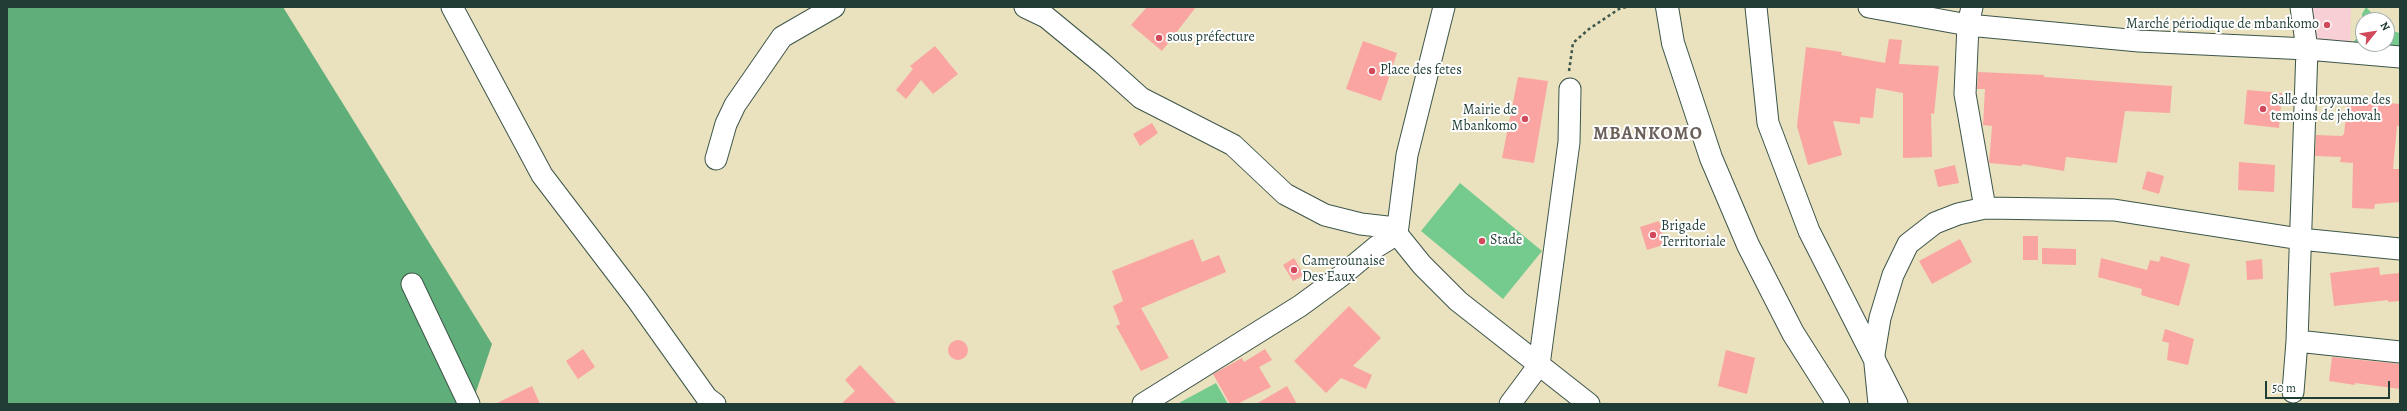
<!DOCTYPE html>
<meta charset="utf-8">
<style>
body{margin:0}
#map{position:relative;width:2407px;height:411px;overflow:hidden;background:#eae1be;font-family:Alegreya,serif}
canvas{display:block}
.frame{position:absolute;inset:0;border:8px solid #1f3d34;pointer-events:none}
.north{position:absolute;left:2355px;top:12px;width:40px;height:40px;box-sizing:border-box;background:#fff;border:1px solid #a5b1ae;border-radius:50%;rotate:60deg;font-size:11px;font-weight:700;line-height:16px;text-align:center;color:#1f3d34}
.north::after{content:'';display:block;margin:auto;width:14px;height:18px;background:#d1495b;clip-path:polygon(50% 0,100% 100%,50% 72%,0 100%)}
.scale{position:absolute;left:2265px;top:381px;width:125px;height:18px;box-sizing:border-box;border:2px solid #1f3d34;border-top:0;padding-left:5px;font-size:12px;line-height:14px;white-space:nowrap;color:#1f3d34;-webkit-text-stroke:3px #fff;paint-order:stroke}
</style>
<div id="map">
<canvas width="2407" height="411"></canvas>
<div class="frame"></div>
<div class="north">N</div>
<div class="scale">50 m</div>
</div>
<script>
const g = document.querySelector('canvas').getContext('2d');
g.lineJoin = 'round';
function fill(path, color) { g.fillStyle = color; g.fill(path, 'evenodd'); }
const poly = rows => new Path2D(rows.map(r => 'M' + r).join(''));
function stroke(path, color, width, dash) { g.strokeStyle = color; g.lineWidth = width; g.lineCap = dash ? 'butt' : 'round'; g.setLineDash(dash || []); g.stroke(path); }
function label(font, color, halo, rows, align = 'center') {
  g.font = font + ' Alegreya,serif'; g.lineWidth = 4; g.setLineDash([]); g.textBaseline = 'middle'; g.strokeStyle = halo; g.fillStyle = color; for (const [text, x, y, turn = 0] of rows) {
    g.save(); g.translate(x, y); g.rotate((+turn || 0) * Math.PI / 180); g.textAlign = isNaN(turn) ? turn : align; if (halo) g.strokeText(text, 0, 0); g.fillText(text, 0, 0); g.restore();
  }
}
fill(poly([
 [2304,7,2351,7,2350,47,2304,42]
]), '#f7cfd4');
fill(poly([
 [2366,7,2378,20,2363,20,2363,44,2387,44,2387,30,2400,33,2400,57,2352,44,2362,31,2362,14],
 [1460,183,1542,251,1503,299,1421,231],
 [1216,383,1228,404,1177,404]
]), '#75ca8e');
fill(poly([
 [7,7,283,7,492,344,472,404,7,404]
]), '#60ae79');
fill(poly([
 [1147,7,1196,7,1162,51,1131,25],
 [1889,39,1902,40,1899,64,1939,66,1934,114,1931,113,1932,157,1903,158,1903,93,1876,88,1873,118,1860,117,1860,124,1833,121,1842,155,1808,165,1797,126,1806,47,1842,52,1841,55,1885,63],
 [1363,41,1397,53,1381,101,1346,89],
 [935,46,958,74,933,94,921,80,906,99,896,90,913,69,910,66],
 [1978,72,2044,75,2044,77,2172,86,2170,113,2125,111,2117,163,2066,157,2064,171,2022,164,2022,166,1989,163,1992,126,1983,125,1985,89,1977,89],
 [1518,77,1548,81,1534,163,1502,158],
 [2247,90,2282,93,2279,128,2244,124],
 [2348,99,2400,104,2400,126,2397,126,2393,169,2400,169,2400,202,2375,204,2374,209,2352,208,2353,163,2340,162,2341,157,2315,156,2316,135,2342,136,2344,134],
 [1152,123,1158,133,1140,146,1133,134],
 [2239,162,2275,165,2274,192,2238,190],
 [1955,165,1959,183,1938,187,1934,170],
 [2147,171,2164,176,2159,194,2142,189],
 [1659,221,1666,244,1647,250,1640,227],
 [2023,236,2038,236,2038,260,2023,260],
 [1193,239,1202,262,1219,255,1226,272,1141,308,1169,358,1141,371,1116,326,1120,324,1113,306,1123,301,1112,271],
 [1960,239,1972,262,1932,284,1919,261],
 [2042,248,2076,249,2076,265,2042,264],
 [2161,256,2190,264,2179,306,2141,295,2142,289,2098,277,2101,258,2147,270,2150,260,2159,262],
 [1294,258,1304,275,1293,281,1283,265],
 [2262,259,2263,279,2247,280,2246,261],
 [2379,267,2380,275,2400,273,2400,301,2388,302,2388,300,2334,306,2330,273],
 [1349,306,1381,338,1353,366,1372,375,1366,389,1341,378,1326,393,1294,361],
 [2165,329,2194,339,2188,365,2167,360,2169,343,2162,341],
 '948 350a10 10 0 1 1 20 0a10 10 0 1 1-20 0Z',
 [583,349,595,367,578,379,566,361],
 [1265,349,1272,360,1259,367,1271,387,1237,404,1230,404,1213,374,1242,358,1244,362],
 [1726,350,1755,358,1747,394,1718,386],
 [2332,357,2400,364,2400,389,2355,383,2355,385,2329,381],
 [860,365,897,404,841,404,855,391,845,380],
 [532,386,540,404,495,404],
 [1287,386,1297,404,1256,404]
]), '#faa5a1');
const minor = poly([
 [452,7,542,175,638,301,707,398,715,404],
 [1025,7,1046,17,1102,63,1141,98,1233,145,1285,194,1325,215,1361,224,1396,228],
 [1444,7,1407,155,1397,234,1422,265,1458,301,1589,404],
 [1756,7,1768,123,1809,231,1897,404],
 [1869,7,1968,25,2139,41,2307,49,2400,57],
 [1972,7,1968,25,1965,94,1985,208],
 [716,159,726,124,735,105,782,37,834,7],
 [412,284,469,404],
 [2297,341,2400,352],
 [2293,392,2297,341,2307,49,2301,7],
 [1143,404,1300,306,1341,276,1376,247,1397,234],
 [1510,404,1539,365,1569,142,1570,89],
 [1879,404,1874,354,1880,318,1893,275,1908,244,1935,223,1958,214,1985,208,2114,210,2300,239,2400,249]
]);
const highway = poly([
 [1667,7,1673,43,1711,158,1748,245,1793,333,1838,404]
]);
stroke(minor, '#3d5649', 23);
stroke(highway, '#3d5649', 24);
stroke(poly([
 [1569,71,1573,43,1589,29,1619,9,1626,7]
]), '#3d5649', 2.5, [3, 3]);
stroke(minor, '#fff', 21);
stroke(highway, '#fff', 22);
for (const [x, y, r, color] of [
 [2327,25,4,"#d1495b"],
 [1159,38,4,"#d1495b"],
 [1372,71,4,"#d1495b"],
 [2263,109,4,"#d1495b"],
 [1525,119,4,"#d1495b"],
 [1653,235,4,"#d1495b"],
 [1482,241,4,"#d1495b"],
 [1294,270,4,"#d1495b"]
]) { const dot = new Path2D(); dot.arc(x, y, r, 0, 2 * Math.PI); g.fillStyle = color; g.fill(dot); stroke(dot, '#fff', 1.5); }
label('14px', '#1f3d34', '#fff', [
 ["Marché périodique de mbankomo",2319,25,"right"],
 ["sous préfecture",1167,38],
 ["Place des fetes",1380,71],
 ["Salle du royaume des",2271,101],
 ["temoins de jehovah",2271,117],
 ["Mairie de",1517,111,"right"],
 ["Mbankomo",1517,127,"right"],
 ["Brigade",1661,227],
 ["Territoriale",1661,243],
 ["Stade",1490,241],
 ["Camerounaise",1302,262],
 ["Des Eaux",1302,278]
], 'left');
g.letterSpacing = '1px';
label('bold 18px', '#6c615a', '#fff', [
 ["MBANKOMO",1648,135]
]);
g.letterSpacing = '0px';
</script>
